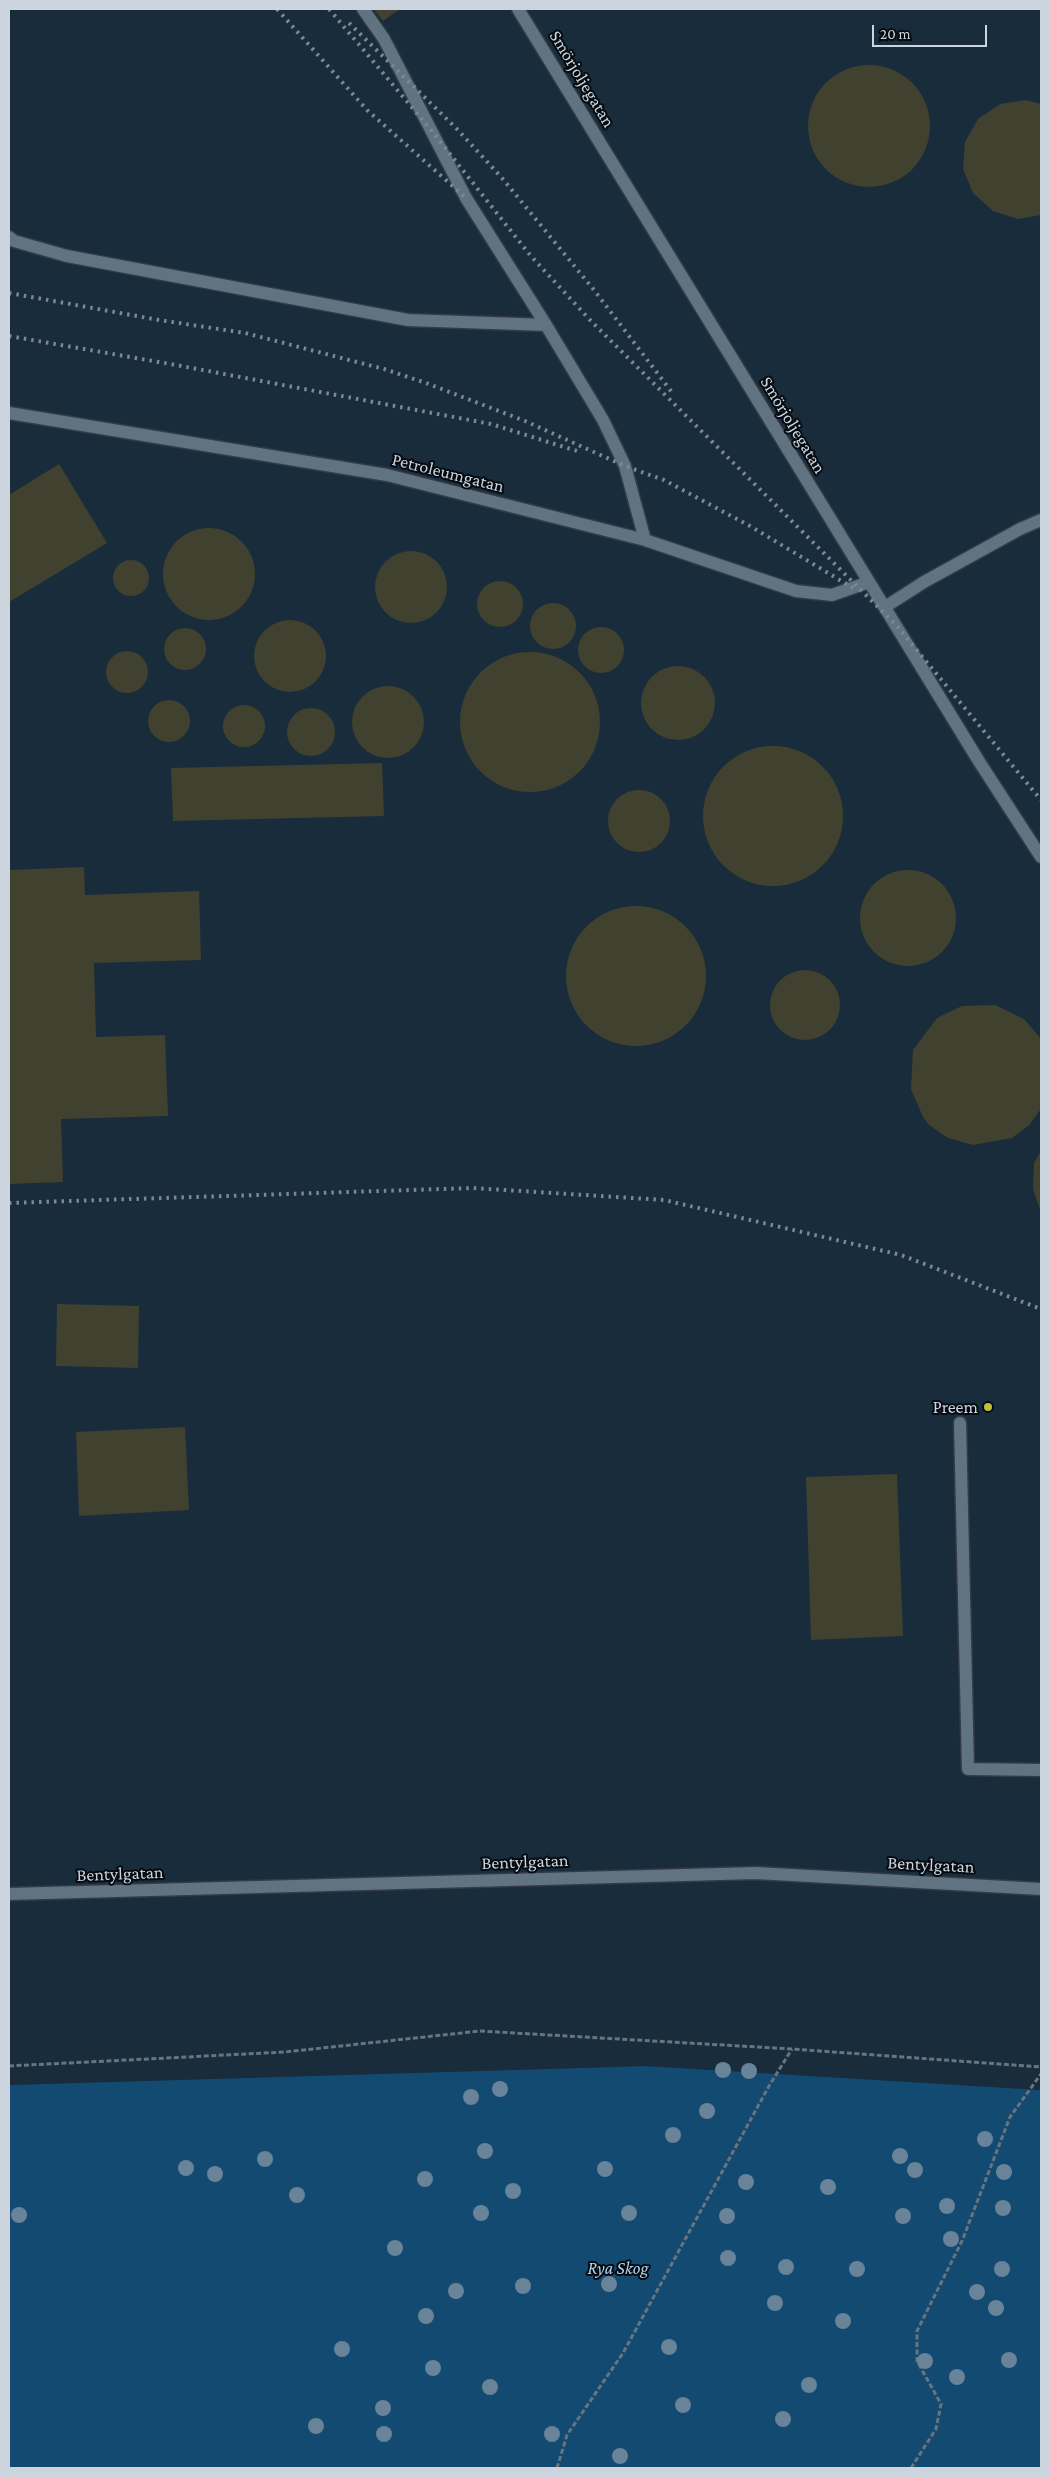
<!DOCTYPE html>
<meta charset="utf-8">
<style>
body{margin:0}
#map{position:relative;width:1050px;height:2477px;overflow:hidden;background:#14232e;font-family:"Crimson Pro",serif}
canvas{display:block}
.frame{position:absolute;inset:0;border:10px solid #ccd5dd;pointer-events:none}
.scale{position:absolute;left:872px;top:25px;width:115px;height:22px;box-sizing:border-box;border:2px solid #ccd5dd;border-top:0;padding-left:6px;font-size:15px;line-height:18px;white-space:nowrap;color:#ccd5dd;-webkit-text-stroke:4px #060b11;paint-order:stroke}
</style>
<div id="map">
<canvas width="1050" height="2477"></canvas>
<div class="frame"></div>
<div class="scale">20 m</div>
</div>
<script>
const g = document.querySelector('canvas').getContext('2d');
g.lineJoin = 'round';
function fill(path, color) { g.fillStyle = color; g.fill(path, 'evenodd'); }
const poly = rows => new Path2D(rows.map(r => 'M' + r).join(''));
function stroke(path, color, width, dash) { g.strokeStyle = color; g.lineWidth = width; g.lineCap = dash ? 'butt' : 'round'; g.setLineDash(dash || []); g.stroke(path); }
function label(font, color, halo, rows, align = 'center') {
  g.font = font + ' "Crimson Pro",serif'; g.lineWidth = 4; g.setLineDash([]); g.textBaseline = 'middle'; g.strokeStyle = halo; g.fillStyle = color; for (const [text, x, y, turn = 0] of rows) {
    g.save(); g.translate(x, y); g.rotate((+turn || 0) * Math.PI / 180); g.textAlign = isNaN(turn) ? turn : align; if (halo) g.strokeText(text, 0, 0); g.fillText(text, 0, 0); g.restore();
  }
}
fill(poly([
 [9,9,1041,9,1041,2090,646,2066,9,2085]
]), '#182c3c');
fill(poly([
 [646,2066,1041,2090,1041,2468,9,2468,9,2085]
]), '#134a71');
fill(poly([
 [374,9,400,9,383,21],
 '808 126a61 61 0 1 1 122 0a61 61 0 1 1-122 0Z',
 [1026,100,1041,104,1041,215,1018,219,993,211,973,193,963,169,965,142,978,119,1000,104],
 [59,464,107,543,9,602,9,495],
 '163 574a46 46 0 1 1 92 0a46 46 0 1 1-92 0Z',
 '375 587a36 36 0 1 1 72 0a36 36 0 1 1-72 0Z',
 '113 578a18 18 0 1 1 36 0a18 18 0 1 1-36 0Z',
 '477 604a23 23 0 1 1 46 0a23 23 0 1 1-46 0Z',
 '530 626a23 23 0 1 1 46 0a23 23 0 1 1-46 0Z',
 '254 656a36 36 0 1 1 72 0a36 36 0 1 1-72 0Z',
 '578 650a23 23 0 1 1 46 0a23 23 0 1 1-46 0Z',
 '164 649a21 21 0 1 1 42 0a21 21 0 1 1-42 0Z',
 '106 672a21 21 0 1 1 42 0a21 21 0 1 1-42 0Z',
 '460 722a70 70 0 1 1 140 0a70 70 0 1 1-140 0Z',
 '641 703a37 37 0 1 1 74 0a37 37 0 1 1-74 0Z',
 '352 722a36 36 0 1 1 72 0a36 36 0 1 1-72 0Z',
 '148 721a21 21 0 1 1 42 0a21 21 0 1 1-42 0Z',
 '223 726a21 21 0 1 1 42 0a21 21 0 1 1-42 0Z',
 '287 732a24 24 0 1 1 48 0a24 24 0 1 1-48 0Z',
 '703 816a70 70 0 1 1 140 0a70 70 0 1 1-140 0Z',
 [382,763,384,816,173,821,171,768],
 '608 821a31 31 0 1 1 62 0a31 31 0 1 1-62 0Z',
 [84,867,85,895,199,891,201,960,94,963,96,1037,165,1035,168,1116,61,1119,63,1182,9,1184,9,870],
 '860 918a48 48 0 1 1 96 0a48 48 0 1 1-96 0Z',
 '566 976a70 70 0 1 1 140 0a70 70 0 1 1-140 0Z',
 '770 1005a35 35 0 1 1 70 0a35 35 0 1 1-70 0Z',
 [995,1005,1024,1019,1041,1039,1041,1109,1029,1125,1012,1138,973,1145,948,1138,929,1125,923,1117,911,1089,913,1050,937,1018,962,1006],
 [1041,1151,1041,1212,1033,1189,1034,1163],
 [57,1304,139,1306,138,1368,56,1366],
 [185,1427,189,1510,79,1516,76,1432],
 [897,1474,903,1636,811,1640,806,1477]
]), '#41412f');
const lane = poly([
 [363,9,384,39,466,198,546,325],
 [518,9,980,763,1041,857],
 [9,237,14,241,67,256,408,320,546,325,603,420,625,466,645,540],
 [9,413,387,475,645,540,796,591,832,595,869,582],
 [885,607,924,582,1020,529,1041,520],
 [960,1423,968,1769,1041,1770],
 [9,1894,756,1873,1041,1889]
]);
stroke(lane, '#323c46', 15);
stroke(poly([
 [9,2066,285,2052,480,2031,792,2049,1041,2067],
 [557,2468,567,2435,623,2353,769,2086,792,2049],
 [911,2468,936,2429,941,2404,917,2361,917,2331,962,2241,1010,2117,1041,2074]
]), '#68747e', 3, [5, 2.5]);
stroke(lane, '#617280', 12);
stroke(poly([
 [277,9,367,110,466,198],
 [329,9,431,130,530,255,590,320,896,625,1041,800],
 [349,23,457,129,502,178,594,290,674,395],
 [9,293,159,320,245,333,384,369,426,383,525,421,625,466,664,480,750,526,853,588],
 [9,336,176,365,491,424,577,451],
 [9,1203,473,1188,664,1200,901,1255,1041,1309]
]), '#7d8892', 4, [2.5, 5]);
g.fillStyle = '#698399';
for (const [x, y] of [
 [723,2070],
 [749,2071],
 [500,2089],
 [471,2097],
 [707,2111],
 [673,2135],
 [985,2139],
 [485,2151],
 [900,2156],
 [265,2159],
 [186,2168],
 [605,2169],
 [915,2170],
 [1004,2172],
 [215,2174],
 [425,2179],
 [746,2182],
 [828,2187],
 [513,2191],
 [297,2195],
 [947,2206],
 [1003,2208],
 [481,2213],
 [629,2213],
 [19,2215],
 [727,2216],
 [903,2216],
 [951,2239],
 [395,2248],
 [728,2258],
 [786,2267],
 [857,2269],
 [1002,2269],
 [609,2284],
 [523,2286],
 [456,2291],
 [977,2292],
 [775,2303],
 [996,2308],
 [426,2316],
 [843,2321],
 [669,2347],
 [342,2349],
 [1009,2360],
 [925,2361],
 [433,2368],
 [957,2377],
 [809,2385],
 [490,2387],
 [683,2405],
 [383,2408],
 [783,2419],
 [316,2426],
 [384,2434],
 [552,2434],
 [620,2456]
]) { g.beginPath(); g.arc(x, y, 8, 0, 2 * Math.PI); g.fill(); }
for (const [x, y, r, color] of [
 [988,1407,5,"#c1be40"]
]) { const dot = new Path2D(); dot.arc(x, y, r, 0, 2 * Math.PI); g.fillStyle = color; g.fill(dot); stroke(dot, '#060b11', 2); }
label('18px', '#ccd5dd', '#060b11', [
 ["Smörjoljegatan",582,79,59],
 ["Smörjoljegatan",793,425,59],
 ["Petroleumgatan",448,473,14],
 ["Bentylgatan",525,1862,-2],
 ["Bentylgatan",931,1865,3],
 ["Bentylgatan",120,1874,-2]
]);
label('18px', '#ccd5dd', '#060b11', [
 ["Preem",978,1407]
], 'right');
label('italic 18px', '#afd2f0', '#060b11', [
 ["Rya Skog",618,2268]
]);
</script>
